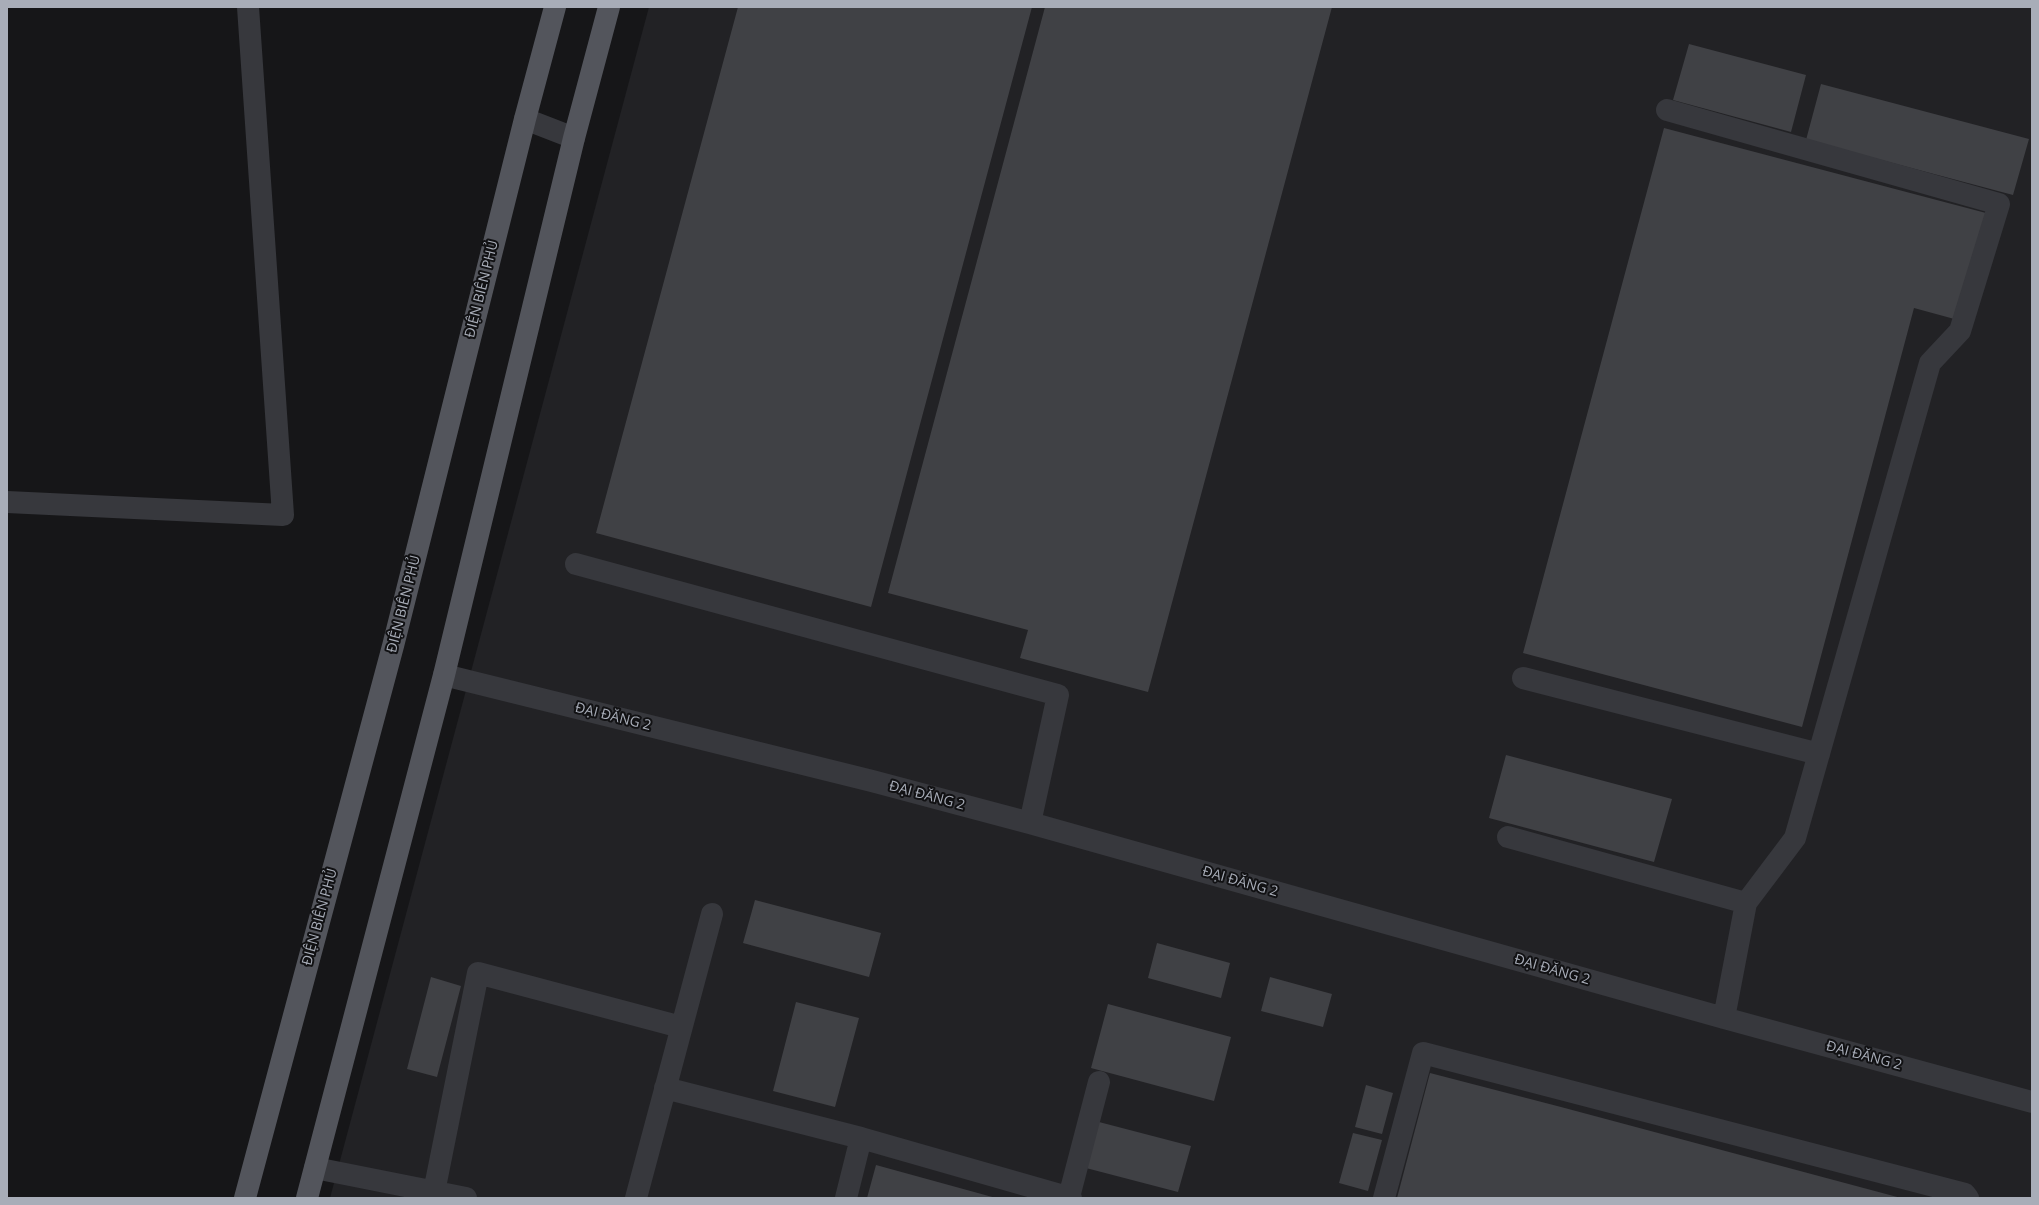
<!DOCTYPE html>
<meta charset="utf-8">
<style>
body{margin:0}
#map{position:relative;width:2039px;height:1205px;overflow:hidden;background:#161618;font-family:"Open Sans",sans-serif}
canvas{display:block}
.frame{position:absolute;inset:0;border:8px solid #a8adb8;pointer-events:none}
</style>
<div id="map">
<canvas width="2039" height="1205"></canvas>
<div class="frame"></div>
</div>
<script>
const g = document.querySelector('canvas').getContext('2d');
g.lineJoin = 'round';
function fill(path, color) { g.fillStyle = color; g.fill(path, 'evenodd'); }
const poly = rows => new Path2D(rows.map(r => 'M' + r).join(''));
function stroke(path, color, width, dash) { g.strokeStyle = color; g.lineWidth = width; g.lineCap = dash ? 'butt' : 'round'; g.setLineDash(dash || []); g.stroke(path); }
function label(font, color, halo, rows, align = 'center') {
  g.font = font + ' "Open Sans",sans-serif'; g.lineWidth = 4; g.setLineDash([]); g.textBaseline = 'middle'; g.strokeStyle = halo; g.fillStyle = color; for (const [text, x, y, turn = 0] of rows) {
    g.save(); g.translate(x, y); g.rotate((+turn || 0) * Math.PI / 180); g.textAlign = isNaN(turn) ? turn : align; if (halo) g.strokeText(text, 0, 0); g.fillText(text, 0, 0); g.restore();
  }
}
fill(poly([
 [649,7,2032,7,2032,1198,330,1198]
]), '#222225');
fill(poly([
 [738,7,1032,7,871,607,596,533],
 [1045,7,1332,7,1148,692,1020,658,1028,630,888,593],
 [1689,44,1806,75,1791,132,1673,100],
 [1821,84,2029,139,2013,195,1806,140],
 [1664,128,1986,213,1958,320,1914,308,1802,727,1523,653],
 [1506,755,1672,799,1654,862,1489,818],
 [755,900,881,933,869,977,743,943],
 [1157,943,1230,963,1221,998,1148,978],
 [431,977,461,986,437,1077,407,1069],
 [1270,977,1332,994,1323,1027,1261,1011],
 [796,1002,859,1018,835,1107,773,1091],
 [1108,1004,1231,1037,1214,1101,1091,1068],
 [1430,1073,1561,1107,1901,1198,1397,1198],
 [1366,1085,1393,1093,1382,1134,1355,1127],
 [1099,1122,1191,1146,1178,1192,1086,1168],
 [1353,1133,1382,1140,1368,1191,1339,1183],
 [876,1165,996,1198,867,1198]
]), '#404145');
stroke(poly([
 [1667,110,1999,204,1960,331,1930,363,1795,838,1746,903,1724,1018],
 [525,119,574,138],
 [7,502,283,515,248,7],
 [576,564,1058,695,1030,823],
 [444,675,872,781,1030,823,1724,1018,2032,1102],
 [1523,678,1819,754],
 [1508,837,1746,903],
 [665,1088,861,1138,1071,1198],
 [315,1168,466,1198],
 [434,1192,478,973,681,1027],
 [1069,1197,1099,1082],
 [636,1198,712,914],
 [846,1198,861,1138],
 [1384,1198,1423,1053,1965,1194,1968,1198]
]), '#37383d', 22);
stroke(poly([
 [245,1198,393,646,525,119,555,7],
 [307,1198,444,675,574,138,609,7]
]), '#53555c', 22);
label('14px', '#a8adb8', '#111113', [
 ["ĐIỆN BIÊN PHỦ",482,289,-76],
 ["ĐIỆN BIÊN PHỦ",404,604,-76],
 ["ĐẠI ĐĂNG 2",613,717,14],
 ["ĐẠI ĐĂNG 2",927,796,15],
 ["ĐẠI ĐĂNG 2",1240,882,16],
 ["ĐIỆN BIÊN PHỦ",320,917,-75],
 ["ĐẠI ĐĂNG 2",1552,970,16],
 ["ĐẠI ĐĂNG 2",1864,1056,15]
]);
</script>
